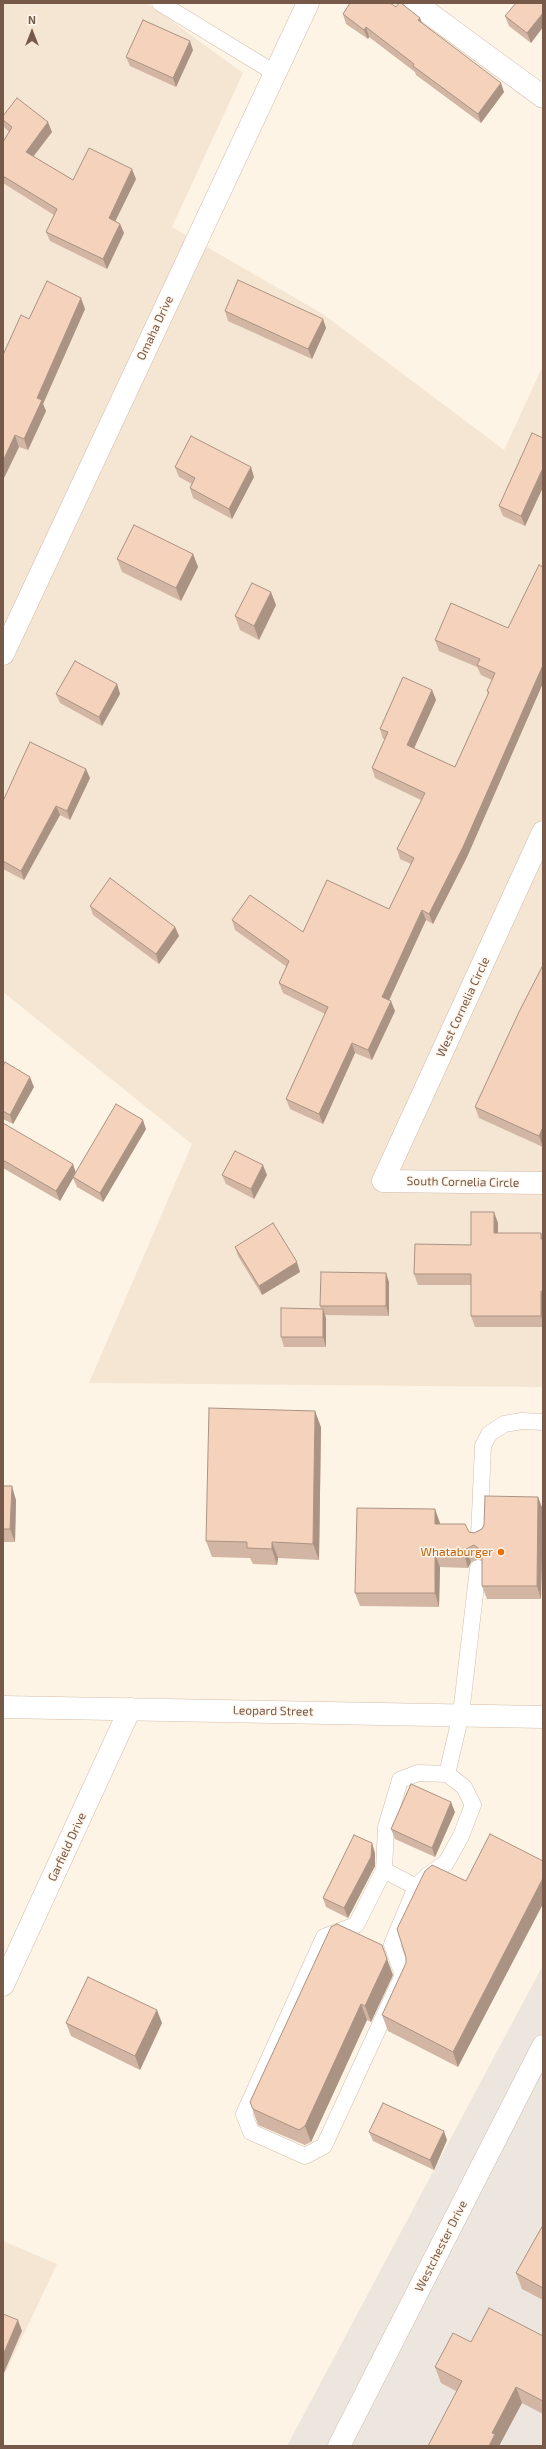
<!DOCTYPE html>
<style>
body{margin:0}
#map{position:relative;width:546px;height:2449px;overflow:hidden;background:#fdf4e5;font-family:"Exo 2",sans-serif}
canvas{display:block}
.frame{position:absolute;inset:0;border:4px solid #775949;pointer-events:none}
.north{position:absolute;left:12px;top:12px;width:40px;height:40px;-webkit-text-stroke:3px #fff7ec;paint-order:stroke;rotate:0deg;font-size:11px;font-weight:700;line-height:16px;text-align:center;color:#775949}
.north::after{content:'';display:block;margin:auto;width:14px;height:18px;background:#775949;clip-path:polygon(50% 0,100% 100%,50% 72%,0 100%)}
</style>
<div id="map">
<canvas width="546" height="2449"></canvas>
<div class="frame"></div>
<div class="north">N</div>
</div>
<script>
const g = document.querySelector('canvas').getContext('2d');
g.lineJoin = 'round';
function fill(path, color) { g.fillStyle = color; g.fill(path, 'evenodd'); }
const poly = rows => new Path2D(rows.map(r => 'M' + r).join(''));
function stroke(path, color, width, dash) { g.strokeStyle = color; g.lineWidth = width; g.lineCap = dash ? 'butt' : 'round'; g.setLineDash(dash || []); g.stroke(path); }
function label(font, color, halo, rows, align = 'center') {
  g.font = font + ' "Exo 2",sans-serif'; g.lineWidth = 3; g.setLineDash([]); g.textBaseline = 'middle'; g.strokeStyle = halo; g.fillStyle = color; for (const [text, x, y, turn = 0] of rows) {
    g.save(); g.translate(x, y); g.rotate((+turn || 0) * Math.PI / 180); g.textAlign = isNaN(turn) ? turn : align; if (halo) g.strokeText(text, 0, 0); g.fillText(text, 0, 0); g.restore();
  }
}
fill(poly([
 [3,3,147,3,243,73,172,227,323,314,504,450,543,366,543,1387,89,1383,192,1144,3,992],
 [3,2241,57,2264,3,2378]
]), '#f5e5d3');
fill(poly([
 [543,1965,543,2446,287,2446]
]), '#ede6df');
const lane = poly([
 [160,3,275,73],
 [479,1537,483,1446,489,1434,504,1424,522,1421,543,1422],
 [447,1774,464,1787,473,1805,461,1836,446,1863,428,1875,416,1887,384,1870,386,1827,400,1780,418,1773,447,1774,461,1714,478,1568],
 [384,1870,356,1925,324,1937,244,2114,251,2132,305,2156,324,2146,403,1975,392,1944,416,1887]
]);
const street = poly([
 [415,3,543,97],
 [3,654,308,3],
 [543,832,383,1181,543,1183],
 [3,1985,130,1709],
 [339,2446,543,2046]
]);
const secondary = poly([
 [3,1707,543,1717]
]);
stroke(lane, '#d1bdad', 17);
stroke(street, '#d1bdad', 23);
stroke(secondary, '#d4bdab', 23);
stroke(lane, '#fff', 16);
stroke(street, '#fff', 22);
stroke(secondary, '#fff', 22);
fill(poly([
 [543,3,543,27,531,43,509,26,505,16],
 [396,7,420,18,422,23,504,92,481,123,416,75,415,72,369,37,368,39,346,24,343,14],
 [193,50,176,87,130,66,126,57],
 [3,116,52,132,33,156,73,180,136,179,115,221,120,224,124,233,107,269,50,241,46,232,54,215,3,183,3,142,9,132,5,128,3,124],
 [85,309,43,404,46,411,28,450,19,447,3,480,29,319],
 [225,311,323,319,326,328,312,359,228,321],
 [543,438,543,487,525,526,503,516,499,506],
 [175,467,254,477,232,519,193,498,190,488,192,484,179,477],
 [193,554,198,567,181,601,122,572,117,559],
 [543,567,543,683,467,857,433,924,426,920,389,1000,395,1011,372,1060,355,1053,323,1124,290,1109,286,1099,325,1014,283,993,279,983,287,967,235,930,232,920,303,932,389,909,411,864,400,859,397,849,421,800,375,778,372,768,385,739,383,739,380,729,432,690,436,700,414,748,455,767,488,694,487,691,492,680,481,675,477,667,439,651,435,640,508,628],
 [276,605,259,640,240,630,235,616],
 [117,684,120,694,102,726,60,703,56,694],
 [90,778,70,820,60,815,24,880,3,869,3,801],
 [90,906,175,927,179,936,159,964,93,915],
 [543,965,543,1147,479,1118,475,1107],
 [3,1066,34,1087,13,1124,3,1119],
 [3,1123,76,1172,146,1129,103,1202,77,1187,73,1178,60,1201,3,1168],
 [222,1175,267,1175,254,1199,226,1184],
 [498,1223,498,1233,541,1233,543,1238,543,1327,475,1327,471,1316,471,1285,418,1285,414,1274,471,1245],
 [235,1247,300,1272,262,1295,238,1256],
 [389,1282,389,1316,325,1315,326,1318,326,1347,284,1347,281,1337,321,1309,320,1306],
 [321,1427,319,1560,278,1558,277,1565,253,1564,250,1558,212,1557,206,1541],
 [3,1486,16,1500,15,1542,3,1542],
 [538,1497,543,1510,541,1599,487,1599,482,1586,482,1561,479,1559,471,1562,468,1568,440,1567,439,1607,360,1606,355,1593,440,1523,440,1524,474,1533],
 [455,1812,435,1857,395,1839,391,1829],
 [375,1853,375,1866,348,1918,326,1907,323,1898],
 [466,1881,458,2067,388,2031,382,2015],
 [393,1975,371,2022,367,2020,311,2142,305,2145,258,2125,250,2102],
 [66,2023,162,2023,140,2070,71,2036],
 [369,2132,447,2140,434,2170,373,2141],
 [543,2225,543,2300,522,2289,516,2273],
 [543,2336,543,2414,522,2403,499,2446,456,2391,441,2383,435,2367,471,2342]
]), '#d2b5a2');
fill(poly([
 [543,13,543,27,531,43,527,33],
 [420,18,423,27,418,20],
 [366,27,369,37,368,39,364,30],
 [190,41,193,50,176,87,173,78],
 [501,83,504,92,481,123,478,114],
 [48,122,52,132,30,161,26,152],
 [132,169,136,179,112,228,109,218],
 [120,224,124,233,107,269,103,259],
 [81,298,85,309,43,404,46,411,28,450,24,439,37,398],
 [323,319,326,328,312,359,308,349],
 [15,435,19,447,3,480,3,461],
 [251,467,254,477,232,519,229,509],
 [542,470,543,472,543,487,525,526,521,516],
 [193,554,198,567,181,601,176,588],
 [271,592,276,605,259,640,254,626],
 [543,665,543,683,467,857,433,924,429,914],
 [117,684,120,694,102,726,99,717],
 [432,690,436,700,411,755,407,745],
 [86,769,90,778,70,820,67,811],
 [56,806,60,815,24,880,21,871],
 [422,910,426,920,386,1007,382,997],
 [175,927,179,936,159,964,156,954],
 [391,1001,395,1011,372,1060,368,1050],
 [352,1043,355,1053,323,1124,319,1114],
 [30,1077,34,1087,13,1124,10,1115],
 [143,1120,146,1129,103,1202,100,1193],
 [543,1127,543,1147,539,1136],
 [73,1164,76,1173,60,1201,56,1191],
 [263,1165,267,1175,254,1199,251,1189],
 [494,1212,498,1223,498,1244,494,1233],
 [297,1262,300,1272,262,1295,259,1286],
 [386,1273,389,1282,389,1316,386,1306],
 [541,1291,543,1296,543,1322,541,1316],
 [323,1309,326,1318,326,1347,323,1337],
 [315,1411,321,1427,319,1560,313,1544],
 [12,1486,16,1500,15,1542,10,1529],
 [538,1497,543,1510,541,1599,537,1586],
 [435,1509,440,1523,440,1537,435,1524],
 [272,1542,278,1558,277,1565,272,1549],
 [466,1549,471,1562,468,1568,464,1554],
 [435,1554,440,1567,439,1607,435,1593],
 [451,1802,455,1812,435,1857,432,1848],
 [372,1843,375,1853,375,1866,348,1918,344,1908],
 [543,1878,543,1904,458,2067,453,2052],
 [382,1945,393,1975,371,2022,365,2006],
 [361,2004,367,2020,311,2142,305,2126],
 [157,2010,162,2023,140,2070,135,2056],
 [444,2131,447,2140,434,2170,430,2160],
 [18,2320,22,2331,3,2375,3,2355],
 [516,2387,522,2403,499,2446,489,2446,492,2433]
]), '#ab9384');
const building = poly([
 [350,3,390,3,396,7,399,3,401,3,420,18,418,20,501,83,478,114,413,66,414,64,366,27,364,30,343,14,350,3],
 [516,3,543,3,543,13,527,33,505,16,516,3],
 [143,20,190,41,173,78,126,57,143,20],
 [17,98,48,122,26,152,73,180,89,148,132,169,109,218,120,224,103,259,46,232,57,209,3,176,3,142,12,127,3,120,3,116,17,98],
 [238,280,323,319,308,349,225,311,238,280],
 [47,281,81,298,37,398,42,400,24,439,15,435,3,461,3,355,21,315,29,319,47,281],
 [532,433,543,438,543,470,542,470,521,516,499,506,532,433],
 [191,436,251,467,229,509,190,488,195,478,175,467,191,436],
 [134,525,193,554,176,588,117,559,134,525],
 [539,565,543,567,543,665,463,847,429,914,422,910,382,997,391,1001,368,1050,352,1043,319,1114,286,1099,328,1007,279,983,289,961,232,920,250,895,303,932,327,880,389,909,414,858,397,849,425,793,372,768,388,732,380,729,403,677,432,690,407,745,455,767,489,692,487,691,495,673,477,665,480,659,435,640,451,603,508,628,539,565],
 [252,583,271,592,254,626,235,616,252,583],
 [75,661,117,684,99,717,56,694,75,661],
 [30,742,86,769,67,811,56,806,21,871,3,861,3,801,30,742],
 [110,878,175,927,156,954,90,906,110,878],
 [543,965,543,1127,539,1136,475,1107,519,1012,543,965],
 [5,1062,30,1077,10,1115,3,1111,3,1066,5,1062],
 [116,1104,143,1120,100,1193,73,1177,116,1104],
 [3,1123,73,1164,56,1191,3,1160,3,1123],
 [235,1151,263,1165,251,1189,222,1175,235,1151],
 [471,1212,494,1212,494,1233,541,1233,541,1239,543,1239,543,1291,541,1291,541,1316,471,1316,471,1274,414,1274,415,1244,471,1245,471,1212],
 [273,1223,297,1262,259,1286,235,1247,273,1223],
 [321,1272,386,1273,386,1306,320,1306,321,1272],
 [281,1308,323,1309,323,1337,281,1337,281,1308],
 [209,1408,315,1411,313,1544,272,1542,272,1549,247,1548,247,1542,206,1541,209,1408],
 [3,1486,12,1486,10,1529,3,1529,3,1486],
 [485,1496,538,1497,537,1586,482,1586,482,1551,474,1545,466,1549,464,1554,435,1554,435,1593,355,1593,357,1508,435,1509,435,1524,465,1524,469,1532,474,1533,482,1529,484,1525,485,1496],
 [411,1784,451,1802,432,1848,391,1829,411,1784],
 [490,1834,543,1861,543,1878,453,2052,382,2015,406,1963,406,1957,397,1929,425,1871,432,1865,466,1881,490,1834],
 [354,1835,372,1843,371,1857,344,1908,323,1898,354,1835],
 [337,1924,382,1945,387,1959,365,2006,361,2004,305,2126,299,2130,253,2109,250,2102,331,1927,337,1924],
 [88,1977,157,2010,135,2056,66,2023,88,1977],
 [383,2103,444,2131,430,2160,369,2132,383,2103],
 [543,2225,543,2288,516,2273,543,2225],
 [489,2308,543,2336,543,2401,516,2387,492,2433,495,2434,489,2446,428,2446,462,2381,435,2367,453,2333,471,2342,489,2308],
 [3,2314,18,2320,3,2355,3,2314]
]);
fill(building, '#f4d2bc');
stroke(building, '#ab9384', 1);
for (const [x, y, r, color] of [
 [501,1552,4,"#e8710a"]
]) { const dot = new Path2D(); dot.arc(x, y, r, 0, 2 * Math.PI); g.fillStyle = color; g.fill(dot); stroke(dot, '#fff7ec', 1.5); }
label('12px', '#775949', '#fff7ec', [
 ["Omaha Drive",155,328,-65],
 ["West Cornelia Circle",463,1007,-65],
 ["South Cornelia Circle",463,1182,1],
 ["Leopard Street",273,1711,1],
 ["Garfield Drive",67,1847,-65],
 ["Westchester Drive",441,2246,-63]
]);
label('12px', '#c56008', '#fff7ec', [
 ["Whataburger",493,1552]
], 'right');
</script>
